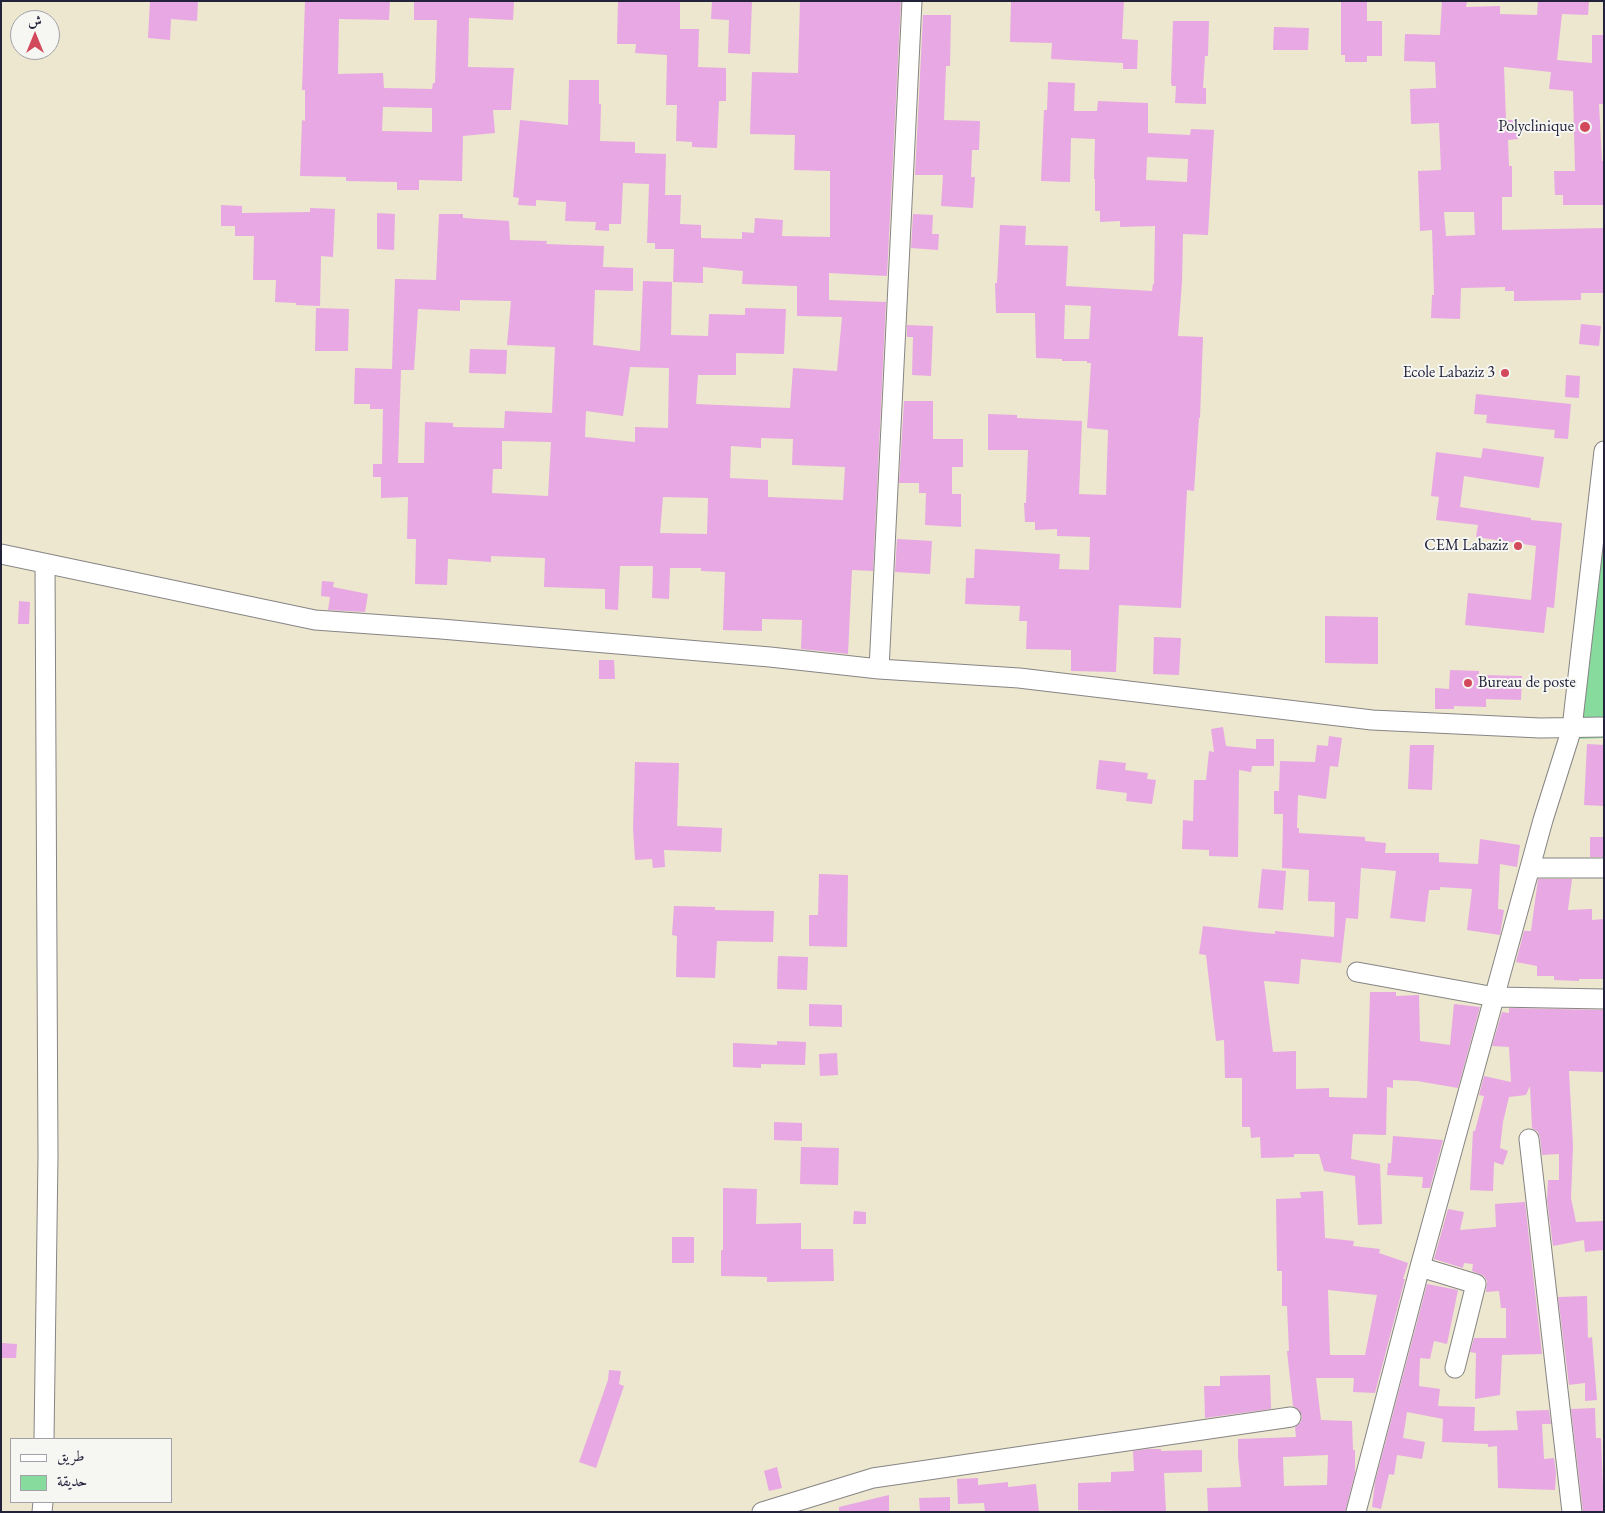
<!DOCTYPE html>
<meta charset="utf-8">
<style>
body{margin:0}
#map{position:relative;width:1605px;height:1513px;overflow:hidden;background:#ece7ce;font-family:"EB Garamond",Amiri,serif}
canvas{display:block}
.frame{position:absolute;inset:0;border:2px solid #22223b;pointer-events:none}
.legend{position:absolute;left:10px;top:1438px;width:162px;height:65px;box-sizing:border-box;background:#f6f6f2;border:1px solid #a1a1a9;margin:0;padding:6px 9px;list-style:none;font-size:15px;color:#22223b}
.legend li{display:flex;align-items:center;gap:10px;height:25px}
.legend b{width:25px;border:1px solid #a1a1a9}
.north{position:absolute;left:10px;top:10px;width:50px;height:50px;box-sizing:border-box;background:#f6f6f2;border:1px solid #a1a1a9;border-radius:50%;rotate:0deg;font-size:14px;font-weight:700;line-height:20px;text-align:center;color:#22223b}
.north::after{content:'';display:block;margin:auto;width:18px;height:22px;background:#d1495b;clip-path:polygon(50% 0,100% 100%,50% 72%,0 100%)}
</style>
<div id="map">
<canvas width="1605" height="1513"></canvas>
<div class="frame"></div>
<ul class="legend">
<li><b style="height:6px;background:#fff"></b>طريق</li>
<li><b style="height:14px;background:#87db9d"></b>حديقة</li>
</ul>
<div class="north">ش</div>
</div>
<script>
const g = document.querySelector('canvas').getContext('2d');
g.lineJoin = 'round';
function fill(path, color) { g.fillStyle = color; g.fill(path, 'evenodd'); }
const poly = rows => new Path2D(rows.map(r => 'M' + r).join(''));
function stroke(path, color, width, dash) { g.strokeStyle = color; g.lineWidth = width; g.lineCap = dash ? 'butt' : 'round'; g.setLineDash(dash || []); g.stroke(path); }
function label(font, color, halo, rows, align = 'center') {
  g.font = font + ' "EB Garamond",serif'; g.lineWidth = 4; g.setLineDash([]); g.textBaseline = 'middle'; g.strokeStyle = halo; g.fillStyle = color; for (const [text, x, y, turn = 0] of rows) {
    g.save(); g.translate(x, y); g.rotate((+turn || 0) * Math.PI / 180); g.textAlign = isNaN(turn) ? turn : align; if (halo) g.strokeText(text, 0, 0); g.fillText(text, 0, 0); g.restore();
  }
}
fill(poly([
 [1604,506,1604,738,1577,739]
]), '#87db9d');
fill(poly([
 [150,1,198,1,197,21,171,19,170,40,148,38],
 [305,1,390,1,389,20,339,19,338,74,383,73,384,88,432,89,433,83,435,83,437,20,414,20,414,1,514,1,513,20,469,18,468,67,514,68,513,80,511,110,493,110,495,133,463,136,462,181,419,180,419,190,397,190,397,182,346,181,346,177,300,176,302,120,305,121,305,90,302,90],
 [383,107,432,108,432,132,382,131],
 [618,1,680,1,680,29,699,29,698,67,726,68,726,101,719,101,717,148,692,147,692,142,676,141,677,105,666,105,667,55,635,53,636,44,617,44],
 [712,1,752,1,750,54,728,53,729,20,711,19],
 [800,1,901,1,887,276,829,273,829,300,886,302,873,571,852,570,848,654,801,649,802,620,762,619,762,631,723,630,725,572,701,571,701,568,670,568,669,599,652,598,653,566,620,566,618,610,605,609,605,589,544,587,545,558,491,556,491,562,448,559,447,585,415,584,416,539,407,539,408,497,381,498,381,477,373,477,373,464,382,464,383,409,370,409,370,404,354,404,355,368,392,369,395,279,436,280,439,214,463,214,463,218,509,221,510,240,547,241,546,244,604,246,603,267,633,268,633,291,595,290,593,345,640,351,643,281,672,282,671,335,708,336,709,314,745,315,745,308,786,309,784,354,736,353,736,375,698,375,696,404,790,408,793,368,837,371,842,317,797,316,797,286,742,284,743,271,703,267,703,283,673,282,674,249,655,249,655,243,647,243,649,184,623,183,621,224,609,224,609,231,595,230,596,222,565,221,566,202,536,200,536,206,518,205,519,198,513,197,520,120,568,125,569,80,599,80,599,104,601,104,600,141,635,142,635,153,666,154,665,195,681,195,680,224,701,225,701,238,742,239,742,232,754,233,755,218,783,220,782,236,830,237,830,171,794,170,795,135,750,134,752,72,798,73],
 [460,300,511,301,507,345,555,347,552,413,505,411,504,428,453,427,453,423,425,422,424,463,398,463,401,370,414,370,418,309,460,311],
 [630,367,669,368,668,428,635,427,635,442,585,437,586,411,623,416],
 [761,438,793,439,792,465,845,467,843,500,768,497,768,480,730,478,731,446,761,448],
 [502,441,551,442,548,496,492,493,493,469,502,469],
 [663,497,708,498,707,534,660,533],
 [1011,1,1124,1,1122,39,1138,40,1137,69,1123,69,1123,63,1051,59,1052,43,1010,42],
 [1341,1,1367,1,1367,21,1382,21,1382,56,1367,56,1367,62,1345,62,1345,55,1341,55],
 [1442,1,1467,1,1466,7,1500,6,1500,14,1537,15,1538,1,1589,1,1588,15,1562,14,1557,60,1592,63,1592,35,1604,35,1604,104,1599,104,1602,161,1604,161,1604,205,1563,205,1563,195,1555,195,1554,171,1575,171,1573,91,1549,89,1551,72,1504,67,1506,120,1517,120,1518,139,1508,140,1509,166,1512,166,1512,197,1502,197,1502,230,1604,228,1604,293,1581,293,1581,300,1514,301,1514,291,1505,291,1505,287,1461,288,1460,319,1431,318,1432,295,1434,295,1432,230,1420,231,1418,171,1441,170,1439,123,1411,124,1410,89,1436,88,1435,62,1404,61,1405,34,1440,35],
 [1444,212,1474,212,1475,235,1446,236],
 [923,15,951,15,950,66,946,66,944,120,980,121,979,150,972,150,971,177,975,177,973,208,941,206,943,175,915,175],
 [1173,21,1209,21,1208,56,1205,56,1203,88,1206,88,1206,104,1175,103,1176,86,1172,86,1171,83],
 [1274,27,1309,28,1308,50,1273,50],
 [1048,82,1075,83,1074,111,1097,111,1098,101,1148,103,1148,133,1190,135,1191,129,1214,130,1208,235,1183,234,1182,282,1178,336,1203,337,1200,418,1199,418,1194,491,1187,490,1181,608,1119,605,1116,672,1071,671,1071,650,1026,649,1027,621,1019,621,1020,606,965,604,966,578,974,578,975,549,1060,554,1059,569,1089,570,1090,537,1057,536,1057,529,1035,530,1035,522,1025,522,1024,503,1026,503,1028,450,988,450,988,414,1017,415,1017,418,1082,421,1079,494,1106,495,1108,430,1087,428,1091,363,1087,363,1087,361,1062,361,1062,359,1036,358,1035,313,996,313,995,283,997,283,1000,225,1026,226,1025,245,1068,246,1066,286,1152,291,1153,284,1154,284,1155,226,1120,227,1120,221,1100,222,1100,211,1095,211,1095,179,1094,179,1095,139,1071,138,1070,182,1041,181,1044,110,1047,110],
 [1147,157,1188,159,1187,182,1146,180],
 [1065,305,1091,306,1089,339,1064,339],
 [221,205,242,206,242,213,310,212,310,208,335,209,333,257,321,256,320,306,296,305,296,303,275,302,276,280,253,280,254,236,235,236,235,226,221,226],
 [377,213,395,214,394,250,377,249],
 [913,214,933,215,932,234,939,234,938,250,911,248],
 [316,308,349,309,348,351,315,351],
 [1581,324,1601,326,1599,346,1579,344],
 [907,325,933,326,931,376,912,375,913,337,907,337],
 [470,349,507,350,506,374,469,373],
 [1566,375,1580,376,1579,398,1565,397],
 [1476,394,1571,404,1568,439,1554,438,1555,430,1486,423,1487,415,1474,414],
 [904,401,933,401,933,439,963,439,963,467,952,467,952,494,961,494,961,527,925,525,926,493,919,493,919,483,899,483],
 [1483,448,1544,457,1539,488,1464,476,1460,507,1531,518,1531,520,1562,523,1554,608,1547,607,1544,633,1465,625,1468,593,1531,600,1536,546,1476,537,1478,525,1436,520,1439,497,1431,496,1436,452,1481,458],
 [897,539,932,541,930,574,895,572],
 [322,581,334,582,333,587,368,594,365,612,328,610,330,597,321,596],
 [19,601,30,602,29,624,18,624],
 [1325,616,1378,617,1378,664,1325,663],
 [1154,637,1181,638,1179,675,1153,674],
 [599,660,614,660,615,679,599,679],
 [1450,670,1479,671,1479,675,1522,676,1521,700,1486,699,1486,707,1454,706,1454,709,1435,709,1435,688,1449,689],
 [1223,727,1226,746,1256,749,1256,739,1274,739,1274,766,1252,766,1251,772,1239,770,1238,857,1209,856,1209,850,1182,849,1183,820,1193,821,1194,780,1206,780,1209,751,1214,752,1211,729],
 [1329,736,1342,738,1338,767,1330,766,1326,799,1298,795,1297,828,1299,828,1299,833,1365,837,1365,841,1386,843,1385,853,1439,853,1439,862,1478,864,1480,839,1520,845,1517,867,1500,864,1498,909,1504,910,1500,935,1467,930,1472,889,1440,887,1440,890,1429,890,1425,922,1390,918,1396,871,1361,868,1358,919,1346,918,1341,963,1301,959,1299,984,1264,981,1273,1052,1296,1051,1296,1089,1329,1088,1329,1097,1367,1098,1370,992,1396,992,1396,996,1419,995,1420,1041,1450,1045,1454,1004,1480,1007,1458,1088,1417,1081,1393,1080,1393,1088,1387,1087,1386,1135,1353,1134,1351,1159,1380,1164,1382,1224,1358,1225,1355,1176,1324,1171,1319,1154,1294,1154,1294,1157,1261,1158,1260,1137,1251,1138,1250,1127,1242,1127,1242,1078,1225,1078,1224,1040,1216,1041,1206,955,1199,954,1203,926,1253,932,1275,934,1275,931,1334,937,1335,902,1308,901,1309,870,1282,868,1283,814,1274,814,1274,791,1279,791,1280,761,1315,762,1317,745,1328,746],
 [1587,744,1604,745,1604,806,1584,805],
 [1410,745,1434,745,1432,790,1408,789],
 [1099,760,1126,763,1125,770,1148,773,1147,779,1156,780,1152,804,1126,801,1127,793,1096,789],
 [635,762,679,763,677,826,722,828,721,852,664,850,665,867,653,868,652,859,635,860,633,828],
 [1590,837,1604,837,1604,857,1590,857],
 [1262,869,1286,871,1283,910,1258,908],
 [819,874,848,875,847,947,809,946,809,915,818,915],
 [1538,879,1572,879,1568,910,1592,909,1592,920,1604,919,1604,979,1579,979,1579,981,1554,980,1554,976,1537,976,1537,966,1516,962,1524,931,1531,931],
 [674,906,715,907,715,910,774,911,773,942,717,941,715,978,676,977,677,936,672,935],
 [778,956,808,957,807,990,777,989],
 [809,1004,842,1005,842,1027,809,1026],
 [1509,1008,1604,1010,1604,1072,1569,1071,1573,1146,1571,1198,1576,1222,1604,1221,1604,1250,1585,1252,1584,1240,1553,1246,1547,1200,1548,1180,1559,1180,1559,1154,1542,1155,1540,1137,1538,1132,1532,1128,1530,1086,1526,1095,1509,1097,1503,1122,1500,1148,1508,1151,1503,1165,1494,1162,1493,1191,1470,1190,1473,1131,1475,1131,1484,1096,1479,1095,1484,1076,1511,1082,1509,1047,1492,1046,1502,1012,1509,1013],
 [777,1041,806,1042,805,1065,761,1064,761,1068,733,1067,733,1043,777,1045],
 [837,1053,838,1075,820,1076,819,1054],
 [774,1122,802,1123,802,1141,774,1140],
 [1393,1136,1443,1140,1430,1188,1422,1188,1423,1177,1387,1175,1388,1163,1391,1163],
 [801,1147,839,1148,838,1185,800,1184],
 [723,1188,757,1189,756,1224,801,1223,801,1249,833,1249,834,1281,767,1282,767,1277,721,1276,721,1250,723,1250],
 [1323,1191,1325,1238,1354,1241,1353,1246,1380,1249,1379,1253,1408,1263,1403,1279,1405,1279,1375,1393,1353,1392,1354,1378,1316,1378,1321,1420,1352,1421,1353,1450,1355,1450,1355,1473,1345,1512,1208,1511,1207,1488,1241,1487,1238,1457,1238,1439,1296,1437,1295,1427,1301,1422,1302,1416,1299,1410,1293,1406,1287,1351,1289,1351,1287,1306,1282,1306,1282,1271,1277,1271,1276,1199,1301,1198,1300,1192],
 [1328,1290,1377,1295,1365,1355,1330,1355],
 [1328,1455,1327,1485,1284,1486,1283,1457],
 [1525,1202,1542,1354,1502,1355,1500,1395,1475,1399,1476,1353,1470,1352,1474,1338,1506,1338,1506,1308,1501,1308,1499,1291,1486,1292,1487,1281,1484,1276,1472,1271,1473,1264,1464,1263,1463,1268,1434,1259,1448,1209,1464,1212,1460,1230,1496,1227,1495,1204],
 [854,1211,866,1212,866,1224,853,1224],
 [672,1237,694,1237,694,1263,672,1263],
 [1427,1284,1458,1290,1447,1344,1434,1341,1430,1359,1420,1358,1419,1386,1440,1389,1438,1406,1475,1407,1474,1431,1518,1430,1516,1411,1549,1410,1551,1424,1542,1424,1544,1459,1554,1458,1556,1473,1555,1490,1498,1488,1497,1446,1488,1447,1488,1444,1442,1442,1443,1419,1407,1412,1403,1438,1425,1442,1422,1459,1397,1455,1394,1475,1389,1474,1381,1509,1372,1507,1375,1482],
 [1587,1296,1588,1338,1592,1337,1597,1400,1585,1401,1585,1383,1569,1385,1558,1297],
 [1,1343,17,1344,16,1358,1,1358],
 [609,1370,621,1371,619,1384,624,1386,596,1468,579,1462,608,1380],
 [1270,1375,1271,1409,1205,1418,1204,1386,1220,1386,1220,1376],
 [1595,1408,1596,1438,1601,1438,1604,1512,1583,1512,1571,1409],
 [1147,1449,1161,1449,1161,1451,1202,1450,1202,1472,1164,1473,1166,1512,1078,1510,1078,1483,1111,1482,1111,1472,1134,1471,1133,1451],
 [777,1467,782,1488,769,1491,764,1471],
 [978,1478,978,1485,1008,1482,1008,1487,1036,1484,1039,1512,985,1512,984,1503,958,1504,957,1479],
 [889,1495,889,1512,839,1512,839,1507],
 [950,1497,950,1512,920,1512,919,1498]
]), '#e8a8e3');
const minor = poly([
 [1,554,315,620,441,629,770,657,879,669,1019,678,1372,720,1540,728,1604,727],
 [879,669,912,1],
 [1530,868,1604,868],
 [1357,972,1495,997,1604,999],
 [1529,1139,1572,1512],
 [1420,1267,1476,1284,1455,1368],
 [44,1439,48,1156,45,564],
 [42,1512,43,1502],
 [762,1512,873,1478,1291,1417],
 [1356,1512,1420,1267,1543,820,1572,728,1604,451]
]);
stroke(minor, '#878484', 21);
stroke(minor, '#fff', 19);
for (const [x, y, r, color] of [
 [1585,127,6,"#d1495b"],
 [1505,373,5,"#d1495b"],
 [1518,546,5,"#d1495b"],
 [1468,683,5,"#d1495b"]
]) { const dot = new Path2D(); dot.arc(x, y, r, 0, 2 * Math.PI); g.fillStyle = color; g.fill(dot); stroke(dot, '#f6f6f2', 2); }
label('16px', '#22223b', '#f6f6f2', [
 ["Polyclinique",1574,127],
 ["Ecole Labaziz 3",1495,373],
 ["CEM Labaziz",1508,546],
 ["Bureau de poste",1478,683,"left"]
], 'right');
</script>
